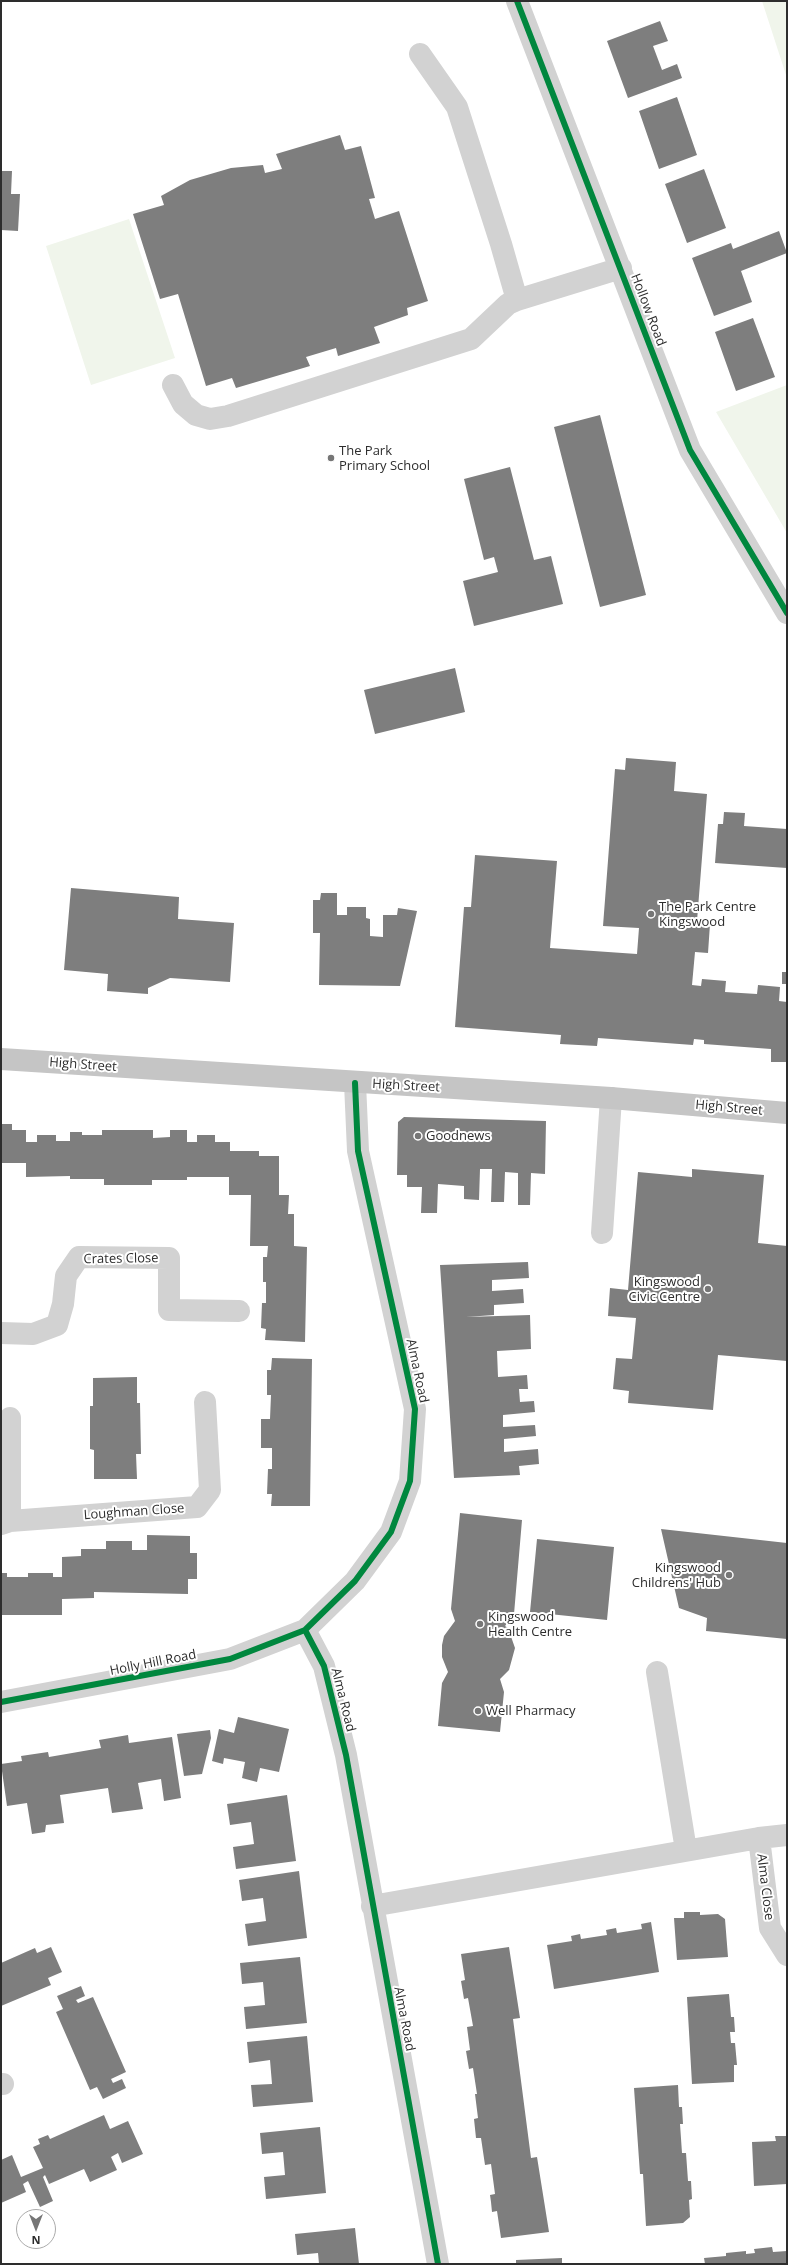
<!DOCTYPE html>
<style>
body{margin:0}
#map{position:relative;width:788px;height:2265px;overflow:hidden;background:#fff;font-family:"Open Sans",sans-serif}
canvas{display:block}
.frame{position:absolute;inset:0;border:2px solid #2d2d2d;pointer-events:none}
.north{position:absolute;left:16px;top:2209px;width:40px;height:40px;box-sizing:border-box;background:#fff;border:1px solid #ababab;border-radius:50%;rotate:180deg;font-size:11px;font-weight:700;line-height:16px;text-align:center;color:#2d2d2d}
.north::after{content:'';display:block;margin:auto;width:14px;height:18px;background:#767676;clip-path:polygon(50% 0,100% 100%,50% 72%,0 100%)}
</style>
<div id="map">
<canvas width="788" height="2265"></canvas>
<div class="frame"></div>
<div class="north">N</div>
</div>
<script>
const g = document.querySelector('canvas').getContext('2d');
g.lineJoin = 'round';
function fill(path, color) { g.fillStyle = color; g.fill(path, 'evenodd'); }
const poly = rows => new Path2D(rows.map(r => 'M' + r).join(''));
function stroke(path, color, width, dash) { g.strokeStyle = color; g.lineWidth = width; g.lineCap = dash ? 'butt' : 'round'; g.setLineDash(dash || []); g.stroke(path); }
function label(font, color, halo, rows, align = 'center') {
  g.font = font + ' "Open Sans",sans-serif'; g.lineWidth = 4; g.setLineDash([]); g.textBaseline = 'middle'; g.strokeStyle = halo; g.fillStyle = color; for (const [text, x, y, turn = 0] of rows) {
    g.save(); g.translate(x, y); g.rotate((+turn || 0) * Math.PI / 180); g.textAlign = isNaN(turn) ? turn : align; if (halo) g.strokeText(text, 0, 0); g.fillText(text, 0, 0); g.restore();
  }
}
fill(poly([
 [762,1,787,1,787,78],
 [129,219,175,358,91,385,46,246],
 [787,385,787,533,716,412]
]), '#f0f5eb');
fill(poly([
 [660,21,668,41,653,46,662,70,677,64,682,78,628,98,607,41],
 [677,97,697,155,659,169,639,111],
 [340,135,345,150,361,146,375,198,369,199,375,219,399,211,428,301,407,308,408,315,374,327,380,343,338,356,336,348,306,357,310,366,236,388,232,378,206,386,178,294,160,299,133,214,164,205,161,196,190,180,231,168,263,165,265,173,282,169,276,154],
 [704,169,726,228,687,243,665,184],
 [1,171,12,171,11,194,20,194,18,231,1,230],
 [779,231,787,253,741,271,752,302,714,316,692,258,731,243,733,249],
 [753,318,775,377,736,391,715,332],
 [600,415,646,595,600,607,554,427],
 [510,467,534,560,551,556,563,604,474,626,463,581,498,572,494,557,484,560,464,479],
 [455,668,465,712,375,734,364,690],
 [626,758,676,762,674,791,707,794,697,921,689,920,689,922,710,924,708,953,695,952,692,985,701,986,702,979,726,981,725,992,757,994,758,985,780,987,779,1001,787,1002,787,1062,771,1062,771,1049,704,1044,704,1040,694,1039,693,1045,598,1038,597,1046,560,1044,561,1035,455,1027,464,907,471,907,475,855,557,861,550,948,637,954,639,928,603,926,615,769,625,770],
 [724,812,745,813,744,826,787,829,787,868,715,863,718,824,723,824],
 [71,888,179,897,178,919,234,923,230,982,170,978,148,988,148,994,107,991,108,974,64,970],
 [321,893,337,893,337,915,347,915,347,907,366,907,366,918,370,919,370,936,383,937,383,915,397,915,398,908,417,911,400,986,319,985,320,933,313,933,313,900,320,900],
 [782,972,787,972,787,984,782,984],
 [404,1117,546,1121,545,1174,531,1173,530,1205,518,1205,518,1173,505,1172,504,1202,491,1202,492,1169,480,1169,479,1200,464,1199,464,1186,438,1184,437,1213,421,1213,422,1187,407,1187,407,1175,397,1175,398,1122],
 [1,1124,12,1124,12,1130,26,1130,26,1142,37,1142,37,1135,56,1135,56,1141,70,1141,70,1132,82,1132,82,1135,102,1135,102,1130,153,1130,153,1138,170,1137,170,1130,187,1130,187,1142,197,1142,197,1135,215,1135,215,1142,230,1142,230,1151,259,1151,259,1156,279,1156,279,1195,289,1195,288,1214,294,1214,294,1246,307,1247,305,1342,265,1340,266,1329,261,1328,262,1303,266,1303,266,1282,263,1282,263,1257,267,1257,268,1246,250,1246,251,1195,229,1195,229,1177,187,1177,187,1180,152,1180,152,1185,104,1185,104,1179,70,1179,70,1176,26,1177,26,1163,1,1163],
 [692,1169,764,1175,758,1243,787,1246,787,1361,718,1355,713,1410,628,1403,629,1391,613,1389,616,1358,632,1359,636,1318,608,1316,610,1288,628,1290,638,1172,692,1177],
 [528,1262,529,1278,492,1280,492,1291,523,1289,524,1303,494,1305,494,1315,466,1317,530,1315,531,1349,497,1351,498,1377,527,1375,528,1389,519,1389,520,1402,534,1401,535,1412,503,1415,503,1427,535,1425,536,1436,504,1439,504,1452,538,1449,539,1464,519,1466,520,1475,454,1478,440,1265],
 [272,1358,312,1359,310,1506,271,1506,272,1494,267,1494,268,1469,272,1469,272,1448,261,1448,261,1419,270,1419,271,1395,267,1395,267,1370,271,1370],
 [137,1377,137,1403,140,1403,141,1454,136,1454,137,1479,94,1479,94,1450,90,1449,90,1406,93,1406,93,1378],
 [460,1513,522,1520,514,1614,505,1626,508,1628,515,1648,509,1670,500,1679,504,1692,500,1732,438,1726,442,1683,448,1672,442,1657,442,1645,444,1636,455,1621,451,1609],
 [661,1529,787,1543,787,1639,706,1631,707,1618,679,1608],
 [147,1535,190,1536,190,1553,197,1553,197,1579,188,1579,188,1594,94,1592,94,1598,62,1599,62,1615,1,1615,1,1573,7,1573,7,1577,28,1577,28,1573,53,1573,53,1577,62,1577,62,1557,81,1556,81,1549,106,1549,106,1541,132,1541,132,1550,147,1550],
 [537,1539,614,1547,607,1620,530,1612],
 [238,1717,289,1729,279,1772,260,1768,257,1782,242,1778,245,1762,224,1758,223,1764,212,1761,219,1729,234,1733],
 [210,1730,211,1738,202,1774,184,1776,177,1734],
 [128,1735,129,1743,172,1737,181,1798,164,1801,161,1779,138,1783,143,1809,112,1813,108,1788,60,1795,64,1823,46,1825,45,1832,32,1834,27,1803,7,1806,1,1764,22,1761,21,1756,48,1752,49,1757,101,1748,99,1740],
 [287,1795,296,1861,236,1869,233,1847,254,1844,251,1822,230,1825,227,1804],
 [299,1871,307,1938,248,1946,245,1924,266,1921,263,1898,242,1901,239,1880],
 [684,1912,700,1912,700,1915,718,1914,725,1919,728,1957,677,1960,674,1918,684,1918],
 [651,1922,659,1972,554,1989,547,1945,572,1941,571,1936,580,1934,581,1939,607,1935,606,1930,616,1928,617,1933,642,1929,641,1924],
 [51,1947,62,1972,48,1978,51,1985,1,2006,1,1963,35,1948,37,1953],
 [509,1947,520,2018,513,2019,531,2158,537,2157,549,2232,501,2238,497,2211,492,2212,491,2202,490,2195,495,2194,491,2164,485,2165,481,2138,476,2138,474,2119,478,2118,475,2094,477,2094,473,2068,469,2069,466,2051,470,2050,467,2027,473,2026,468,1998,464,1999,461,1981,465,1980,461,1954],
 [300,1957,307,2023,246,2029,244,2007,265,2005,263,1982,242,1984,240,1963],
 [81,1986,85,1996,76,2000,78,2003,93,1997,126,2072,111,2079,113,2083,122,2079,126,2088,103,2099,97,2087,90,2090,56,2012,63,2009,57,1996],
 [729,1994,731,2017,734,2017,735,2032,730,2032,731,2043,735,2043,737,2065,734,2065,734,2082,692,2084,687,1997],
 [307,2036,313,2102,253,2107,251,2085,272,2084,270,2060,249,2063,247,2042],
 [678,2085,679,2107,682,2107,683,2124,680,2124,682,2153,686,2153,688,2181,691,2181,692,2199,689,2200,690,2217,683,2223,646,2226,643,2174,640,2174,634,2088],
 [104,2115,110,2129,128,2121,143,2154,122,2163,118,2153,111,2157,117,2170,90,2182,84,2169,49,2184,45,2175,43,2177,53,2201,40,2207,28,2181,23,2184,26,2192,1,2203,1,2160,12,2155,21,2177,43,2168,33,2147,40,2144,38,2139,48,2135,50,2139],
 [320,2127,326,2193,266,2199,264,2177,285,2175,283,2152,262,2154,260,2133],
 [775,2136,787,2136,787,2184,754,2186,752,2142,776,2141],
 [355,2228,359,2264,319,2264,318,2253,297,2255,295,2234],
 [772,2247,773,2252,787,2251,787,2264,705,2264,704,2258,726,2256,726,2253,746,2251,746,2254,755,2253,754,2249],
 [562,2258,562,2264,516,2264,516,2260]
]), '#7e7e7e');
stroke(poly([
 [517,1,690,450,787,613],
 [420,54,457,107,501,244,517,300,621,268],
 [173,385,183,404,196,415,210,419,228,416,471,339,508,304,517,300],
 [602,1233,611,1098],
 [1,1333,33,1334,57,1325,63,1304,66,1276,79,1257,169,1258,169,1310,239,1311],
 [10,1418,10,1521],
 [1,1524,10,1521,197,1507,210,1490,205,1402],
 [305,1630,324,1666,346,1755,438,2264],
 [657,1672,686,1850],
 [1,1702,230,1659,305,1630,355,1581,391,1532,410,1481,415,1409,358,1151,355,1083],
 [759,1838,770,1928,787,1955],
 [372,1906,759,1838,787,1835],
 [1,2084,3,2084]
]), '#d2d2d2', 22);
stroke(poly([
 [1,1059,611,1098,787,1113]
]), '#c5c5c5', 22);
stroke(poly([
 [517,1,690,450,787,613],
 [305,1630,324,1666,346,1755,438,2264],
 [1,1702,230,1659,305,1630,355,1581,391,1532,410,1481,415,1409,358,1151,355,1083]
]), '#00873e', 6);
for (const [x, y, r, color] of [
 [331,458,4,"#767676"],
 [651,914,4,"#767676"],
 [418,1136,4,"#767676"],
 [708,1289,4,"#767676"],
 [729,1575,4,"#767676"],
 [480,1624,4,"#767676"],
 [478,1711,4,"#767676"]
]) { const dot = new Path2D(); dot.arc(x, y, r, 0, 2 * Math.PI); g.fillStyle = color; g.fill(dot); stroke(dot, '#fff', 1.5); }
label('13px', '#2d2d2d', '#fff', [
 ["Hollow Road",648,310,69],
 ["High Street",83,1065,4],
 ["High Street",406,1086,3],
 ["High Street",729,1108,5],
 ["Crates Close",121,1259,-1],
 ["Alma Road",417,1371,78],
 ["Loughman Close",134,1512,-4],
 ["Holly Hill Road",153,1663,-11],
 ["Alma Road",343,1700,76],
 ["Alma Close",765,1887,83],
 ["Alma Road",404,2019,79]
]);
label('13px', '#2d2d2d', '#fff', [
 ["The Park",339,451],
 ["Primary School",339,466],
 ["The Park Centre",659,907],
 ["Kingswood",659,922],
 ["Goodnews",426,1136],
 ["Kingswood",700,1282,"right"],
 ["Civic Centre",700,1297,"right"],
 ["Kingswood",721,1568,"right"],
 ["Childrens' Hub",721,1583,"right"],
 ["Kingswood",488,1617],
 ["Health Centre",488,1632],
 ["Well Pharmacy",486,1711]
], 'left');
</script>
